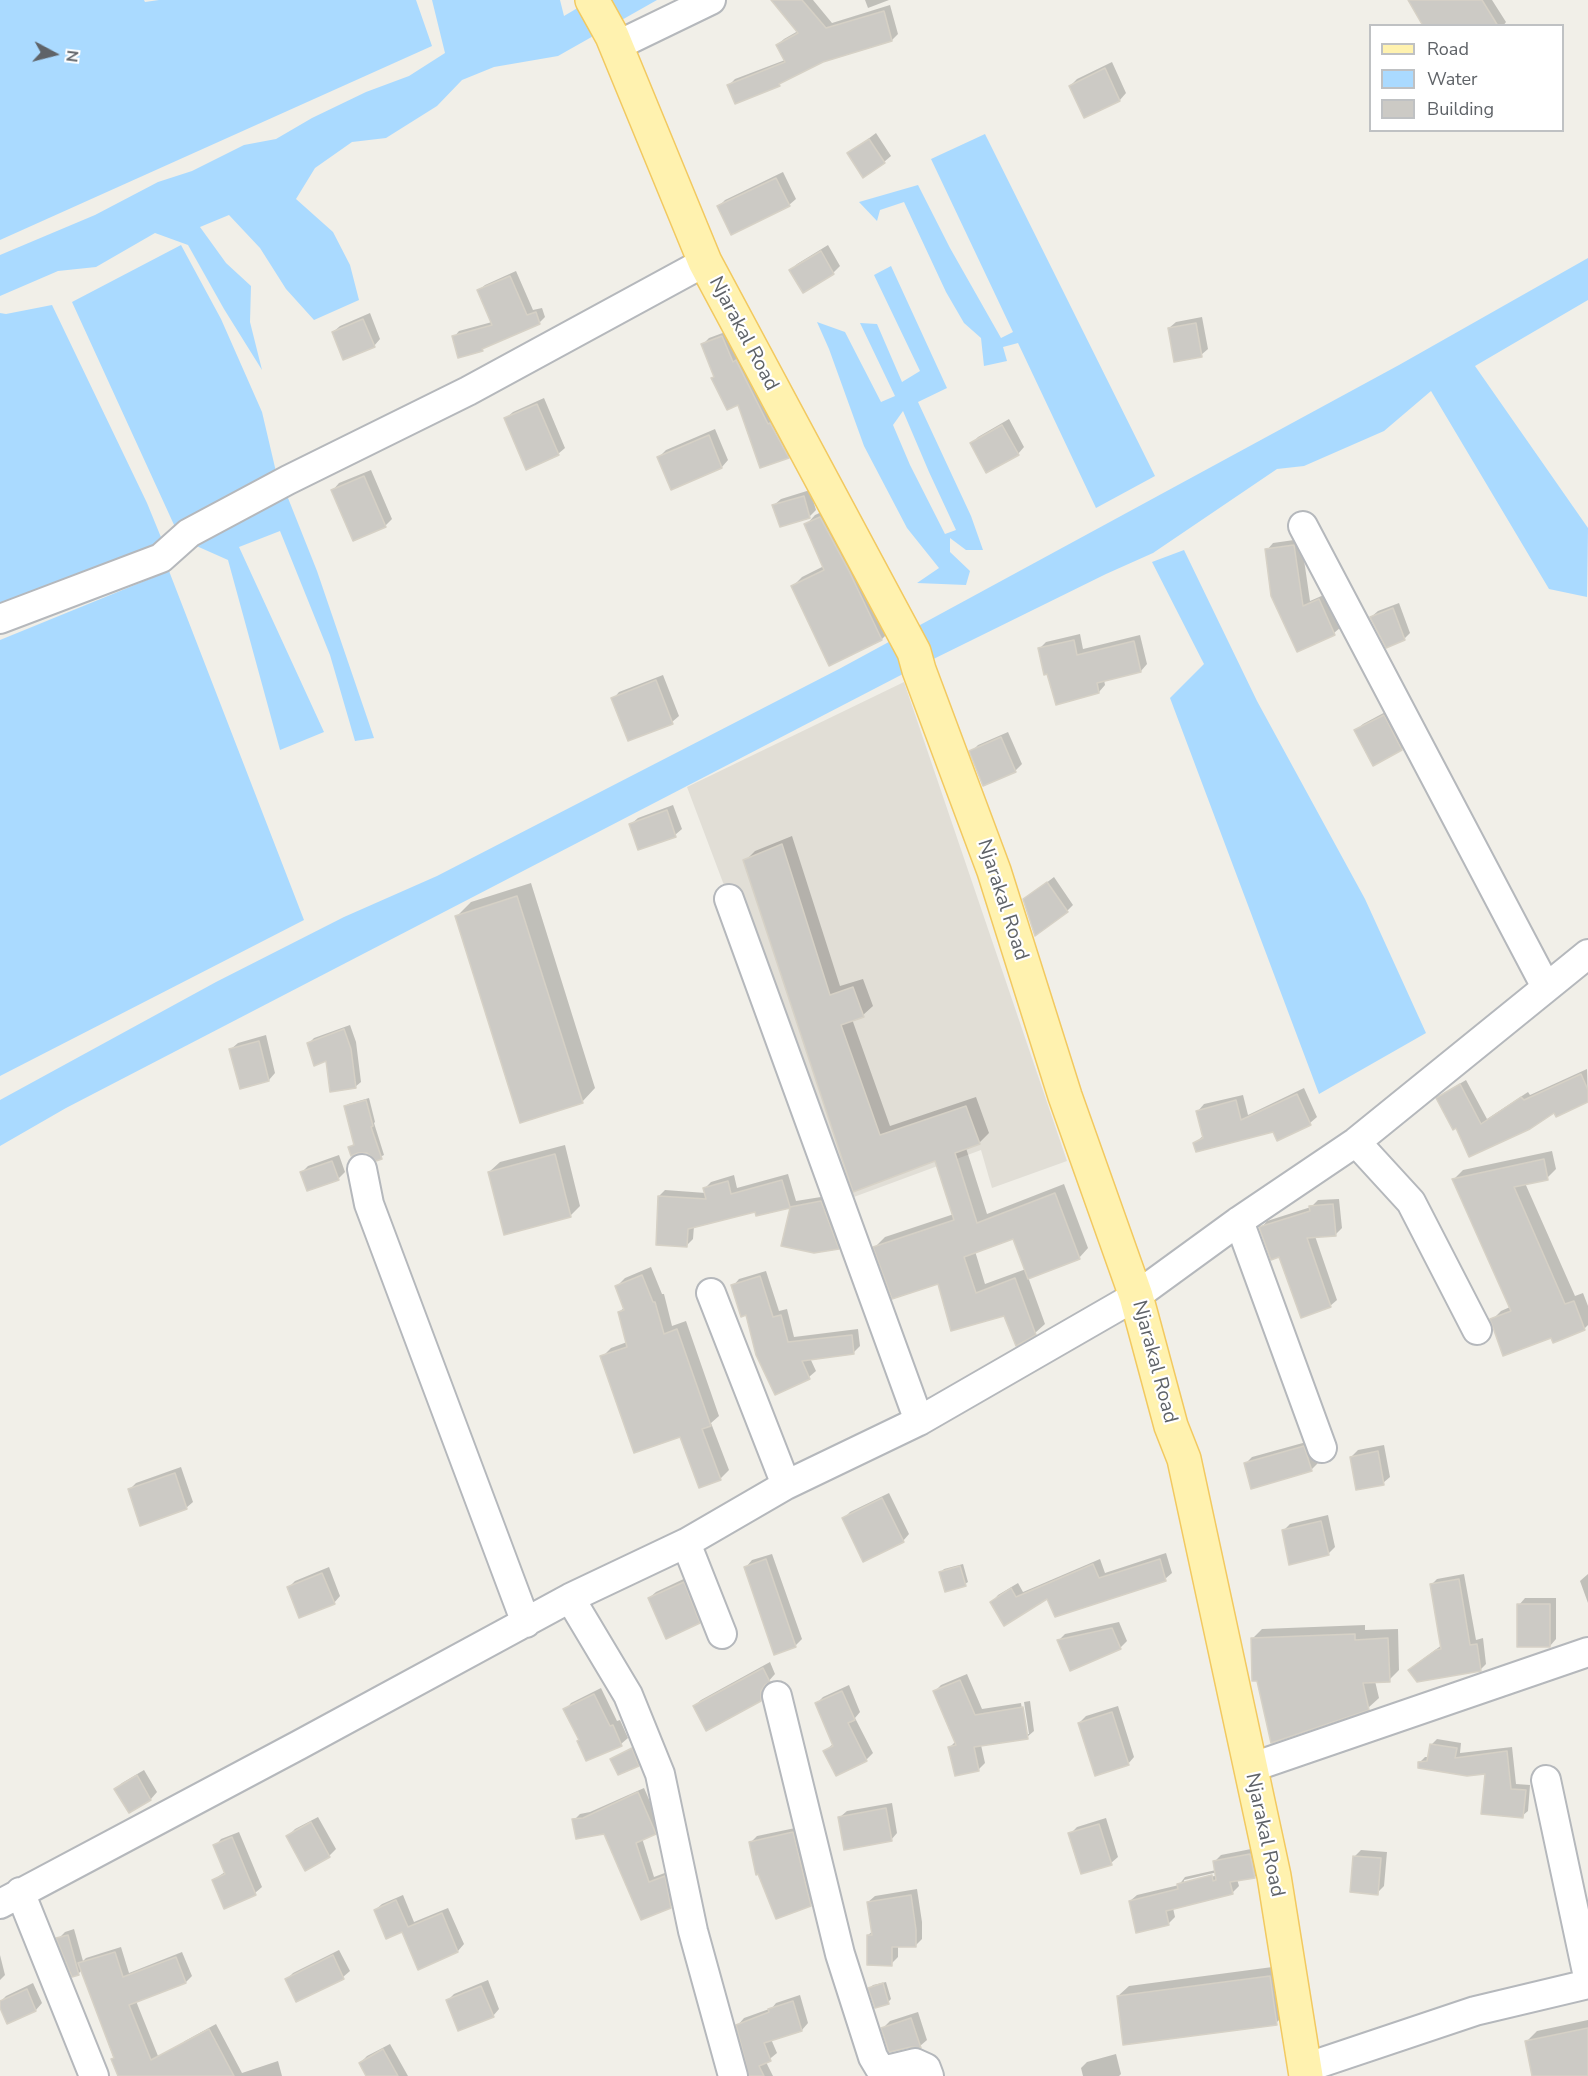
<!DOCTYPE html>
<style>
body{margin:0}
#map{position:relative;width:1588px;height:2076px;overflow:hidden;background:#f1efe8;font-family:"Nunito Sans",sans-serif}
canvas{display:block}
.legend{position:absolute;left:1369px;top:24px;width:195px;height:108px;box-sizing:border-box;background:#fff;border:2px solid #bfc1c3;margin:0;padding:8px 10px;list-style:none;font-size:18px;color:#5f6368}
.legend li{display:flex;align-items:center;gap:12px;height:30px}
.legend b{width:30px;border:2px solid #bfc1c3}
.north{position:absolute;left:24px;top:24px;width:60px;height:60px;-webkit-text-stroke:4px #fff;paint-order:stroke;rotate:97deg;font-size:16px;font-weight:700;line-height:24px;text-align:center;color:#5f6368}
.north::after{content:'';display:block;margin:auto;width:21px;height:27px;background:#5f6368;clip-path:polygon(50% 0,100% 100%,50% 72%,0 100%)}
</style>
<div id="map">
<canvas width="1588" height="2076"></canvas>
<ul class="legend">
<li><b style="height:8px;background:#fff2af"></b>Road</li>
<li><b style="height:16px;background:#aadaff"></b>Water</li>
<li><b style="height:16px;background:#cccac5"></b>Building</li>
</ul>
<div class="north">N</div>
</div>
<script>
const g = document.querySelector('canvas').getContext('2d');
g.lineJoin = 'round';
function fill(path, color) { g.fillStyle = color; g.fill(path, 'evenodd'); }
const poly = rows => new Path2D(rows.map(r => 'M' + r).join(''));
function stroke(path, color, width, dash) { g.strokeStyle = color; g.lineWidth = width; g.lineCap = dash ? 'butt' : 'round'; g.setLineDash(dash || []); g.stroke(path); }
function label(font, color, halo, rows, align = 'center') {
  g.font = font + ' "Nunito Sans",sans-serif'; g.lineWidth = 4.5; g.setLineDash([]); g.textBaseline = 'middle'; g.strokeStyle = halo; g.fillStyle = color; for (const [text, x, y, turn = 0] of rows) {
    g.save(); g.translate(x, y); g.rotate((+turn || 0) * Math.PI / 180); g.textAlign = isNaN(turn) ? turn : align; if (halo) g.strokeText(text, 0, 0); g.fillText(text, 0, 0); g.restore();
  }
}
fill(poly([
 [904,682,1067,1161,992,1188,981,1150,843,1201,687,787]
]), '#e1ded6');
fill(poly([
 [0,0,144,0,145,2,159,0,416,0,432,46,0,240],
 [432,0,560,0,564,16,591,0,657,0,558,56,494,67,462,80,437,106,386,138,352,142,315,168,296,199,333,232,350,265,359,300,314,320,286,289,260,248,229,215,200,227,226,263,251,286,250,322,262,370,224,309,188,245,155,233,96,267,58,271,0,296,0,255,95,215,158,182,192,171,244,145,276,139,312,118,366,92,409,76,445,53],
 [985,134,1155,476,1096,508,1018,343,1003,347,1007,361,984,366,981,338,964,323,946,292,904,202,880,210,877,221,859,202,918,185,950,248,1001,338,1013,332,931,159],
 [181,245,221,319,262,412,277,476,175,527,72,302],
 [1588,258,1588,300,1475,366,1588,528,1587,597,1549,589,1431,391,1384,431,1304,466,1277,469,1153,553,1106,574,901,675,66,1108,0,1146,0,1100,216,982,344,917,437,876,839,669,1399,365],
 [891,266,947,388,918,402,971,516,983,550,966,550,950,538,950,552,970,571,966,585,917,583,939,568,907,528,864,446,829,349,817,322,845,332,881,402,895,396,860,323,877,324,902,382,920,371,874,275],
 [903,411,929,472,956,530,945,534,910,465,893,425],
 [52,305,147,503,165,547,0,605,0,313,6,314],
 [286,493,317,571,374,738,355,741,330,655,280,531,239,547,324,732,280,750,228,560,192,544],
 [1184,550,1257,701,1365,899,1426,1033,1319,1094,1170,698,1204,664,1152,562],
 [169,571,304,920,0,1076,0,640]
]), '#aadaff');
fill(poly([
 [773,0,813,0,832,23,890,5,898,34,892,40,822,61,784,80,779,85,729,85,735,79,785,60,777,45,784,39,798,31],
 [865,0,889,0,868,8],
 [1409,0,1492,0,1506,22,1503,26,1434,26],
 [1112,62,1126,93,1120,100,1085,116,1070,86,1077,79],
 [876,133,891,156,884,162,848,154],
 [783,172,796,199,789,205,719,206,725,200],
 [828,245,840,266,833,273,803,291,791,270,797,264],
 [516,271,533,310,542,308,545,317,539,323,486,346,482,350,454,337,459,331,492,322,479,290,485,285],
 [370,313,380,339,374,346,333,332,340,326],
 [1202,317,1208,349,1201,355,1169,328,1176,322],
 [728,331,794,451,788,457,716,376,703,344,709,338],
 [544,398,565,448,558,454,506,418,513,412],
 [1009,419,1024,447,1018,454,972,443,978,437],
 [715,429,728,460,722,467,672,488,659,457,666,450],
 [371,470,392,519,385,526,333,490,339,483],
 [810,490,816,510,809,517,774,505,781,499],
 [830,508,891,630,882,639,793,586,802,577,824,566,806,525,815,515],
 [1301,539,1310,601,1326,594,1341,627,1334,633,1297,650,1267,550,1273,543],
 [1399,603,1410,633,1404,639,1371,617,1378,611],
 [1080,634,1083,649,1140,635,1147,664,1141,671,1104,680,1105,685,1099,692,1040,648,1046,642],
 [663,675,679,716,672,722,613,699,619,692],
 [1391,709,1408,742,1402,749,1374,764,1356,730,1363,724],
 [1008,732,1022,764,1015,771,971,752,978,745],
 [673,805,682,829,675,835,631,824,638,818],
 [792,836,840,986,863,979,873,1006,863,1015,852,1019,890,1126,976,1097,989,1133,979,1143,966,1148,987,1214,1064,1184,1088,1248,1079,1258,1028,1277,1045,1324,1035,1333,1005,1314,939,1282,875,1247,885,1237,954,1214,936,1159,854,1190,745,861,755,851],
 [1014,1237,1026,1269,985,1284,975,1251],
 [1054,877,1073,905,1067,911,1024,900],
 [531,883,595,1088,582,1102,457,916,471,902],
 [350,1025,356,1042,361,1082,355,1087,327,1059,308,1044,314,1038],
 [266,1035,275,1073,269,1080,231,1049,238,1043],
 [1587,1069,1588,1101,1555,1111,1470,1155,1457,1126,1438,1099,1444,1093,1466,1080,1487,1119,1528,1092,1530,1095],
 [1304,1088,1317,1117,1310,1123,1195,1143,1204,1135,1198,1111,1204,1104,1243,1095,1248,1115],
 [369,1098,375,1122,374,1123,384,1155,376,1159,367,1152,350,1147,355,1143,345,1107,348,1104],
 [565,1145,580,1206,570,1216,489,1172,500,1162],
 [1552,1151,1556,1169,1547,1178,1525,1183,1575,1296,1583,1293,1588,1306,1588,1325,1584,1329,1552,1336,1492,1320,1501,1311,1510,1307,1454,1179,1463,1170],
 [339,1155,345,1172,338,1179,302,1172,308,1166],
 [788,1174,796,1201,827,1196,844,1242,838,1248,783,1245,792,1206,757,1214,756,1210,694,1226,693,1239,687,1245,659,1196,665,1190,706,1193,705,1188,711,1182,734,1175,737,1188],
 [1339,1199,1342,1228,1336,1234,1315,1236,1337,1300,1330,1306,1280,1255,1261,1228,1267,1221,1311,1207,1318,1200],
 [651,1267,662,1294,664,1294,672,1326,686,1321,719,1416,711,1423,729,1470,720,1479,681,1435,602,1357,611,1348,627,1342,619,1312,625,1307,616,1287,625,1278],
 [766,1271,779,1311,787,1309,794,1337,858,1329,860,1346,853,1353,810,1358,816,1371,809,1377,747,1314,733,1286,739,1279],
 [1310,1441,1318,1463,1311,1470,1245,1464,1252,1457],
 [1384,1445,1390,1477,1383,1483,1351,1457,1358,1450],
 [181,1467,193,1502,186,1508,129,1490,136,1483],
 [889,1493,909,1534,903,1541,844,1518,850,1512],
 [1328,1515,1335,1547,1328,1554,1283,1531,1290,1524],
 [1166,1553,1172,1573,1165,1579,1048,1597,992,1602,998,1595,1018,1583,1023,1592,1100,1559,1105,1573],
 [772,1554,802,1639,795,1646,746,1567,752,1560],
 [963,1564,968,1582,965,1584,941,1572,944,1569],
 [329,1567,340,1596,334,1603,289,1587,295,1581],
 [1464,1574,1476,1640,1483,1638,1486,1664,1480,1670,1416,1664,1442,1645,1431,1585,1437,1579],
 [1588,1574,1588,1603,1580,1581],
 [690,1576,706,1616,699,1622,649,1598,656,1592],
 [1525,1598,1556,1598,1556,1639,1550,1646,1519,1605],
 [1119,1622,1127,1641,1120,1648,1059,1640,1065,1634],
 [1365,1625,1365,1630,1398,1629,1399,1670,1389,1680,1375,1681,1379,1698,1368,1708,1258,1679,1252,1639,1262,1629],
 [770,1662,775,1674,767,1683,767,1693,760,1700,694,1706,701,1700],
 [967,1674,982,1709,1021,1703,1026,1734,1029,1734,1024,1702,1030,1701,1034,1731,1027,1737,981,1745,985,1763,978,1770,950,1747,956,1741,934,1692,941,1685],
 [849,1685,860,1712,855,1718,873,1753,866,1760,825,1751,834,1743,817,1703,823,1697],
 [601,1688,617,1721,620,1720,628,1738,621,1744,580,1740,565,1710,571,1703],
 [1118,1706,1134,1757,1128,1764,1079,1723,1086,1716],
 [1437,1739,1461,1743,1460,1753,1512,1747,1516,1784,1530,1785,1528,1811,1522,1816,1487,1772,1419,1763,1425,1757,1429,1757,1431,1745],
 [635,1746,641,1762,638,1765,612,1759],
 [144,1770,157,1792,151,1799,129,1811,116,1789,122,1783],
 [644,1788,661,1827,655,1833,642,1838,654,1877,670,1871,676,1901,670,1907,605,1832,574,1820,580,1814,590,1812],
 [892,1803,897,1833,891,1840,840,1817,847,1811],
 [318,1817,336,1849,329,1856,288,1836,295,1829],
 [1106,1818,1118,1857,1111,1863,1070,1834,1077,1827],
 [800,1827,817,1898,810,1905,751,1842,757,1836],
 [239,1832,262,1887,255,1893,213,1880,225,1872,215,1846,221,1839],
 [1256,1848,1261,1870,1255,1877,1237,1879,1239,1886,1232,1893,1173,1908,1175,1917,1168,1924,1130,1901,1137,1895,1179,1885,1185,1877,1216,1870,1215,1861,1221,1855],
 [1218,1872,1219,1875,1184,1883,1184,1880],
 [1361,1850,1387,1852,1384,1886,1377,1893,1355,1856],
 [917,1889,922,1922,922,1939,915,1946,898,1946,898,1957,891,1964,868,1935,873,1931,868,1902,875,1896],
 [403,1895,414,1922,448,1908,464,1944,458,1951,403,1930,375,1910,382,1904],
 [74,1929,83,1961,86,1958,121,1947,129,1973,182,1952,192,1976,186,1982,136,2001,162,2066,147,2076,120,2076,82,1970,78,1974,58,1939,65,1932],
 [339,1950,350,1971,343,1977,287,1979,293,1973],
 [0,1955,5,1975,0,1980],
 [1280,1966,1286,2013,1276,2023,1118,1996,1129,1986],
 [488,1980,499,2009,493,2016,448,2000,454,1994],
 [886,1982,891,1999,888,2002,870,1988,873,1985],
 [33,1983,42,2003,36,2010,8,2022,0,2002,6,1996],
 [800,1995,808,2023,802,2030,771,2039,777,2053,766,2062,773,2076,750,2076,738,2025,744,2018,772,2008,776,2003],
 [918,2012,927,2040,920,2046,911,2045,883,2028,890,2021],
 [1588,2020,1588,2075,1534,2076,1527,2041,1537,2031],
 [216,2024,242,2073,278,2061,282,2076,194,2076,178,2047,185,2041],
 [390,2044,408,2076,367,2076,360,2063,367,2056],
 [1116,2054,1121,2074,1119,2076,1083,2076,1081,2068,1087,2062]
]), '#0003');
const building = poly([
 [771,0,802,0,826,28,884,11,892,41,823,62,779,84,780,86,735,104,727,85,785,62,776,45,798,33,771,0],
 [1408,0,1482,0,1498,26,1423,26,1408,0],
 [1105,68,1120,101,1084,118,1069,86,1105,68],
 [869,139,885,163,863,178,847,153,869,139],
 [776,178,790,206,731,235,717,206,776,178],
 [821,251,834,274,803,293,789,270,821,251],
 [510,276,527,315,536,312,540,324,482,349,483,351,458,358,452,336,492,325,477,290,510,276],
 [363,319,375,347,343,360,332,332,363,319],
 [1196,323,1202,357,1174,362,1168,328,1196,323],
 [722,336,733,362,736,360,768,424,770,423,789,458,760,468,738,405,727,410,711,378,714,377,701,344,722,336],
 [537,404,559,455,526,470,504,418,537,404],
 [1002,425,1019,455,986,473,970,443,1002,425],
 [709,435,722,468,671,490,657,457,709,435],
 [364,476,386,527,353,541,331,490,364,476],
 [804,496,810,518,780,527,772,505,804,496],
 [820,517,849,571,882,640,829,666,791,586,824,570,804,524,820,517],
 [1294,545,1303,606,1319,599,1335,635,1297,652,1271,596,1265,549,1294,545],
 [1393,608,1405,640,1386,648,1370,617,1393,608],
 [1074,640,1077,655,1134,641,1141,672,1097,683,1099,693,1056,705,1047,674,1044,675,1038,648,1074,640],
 [656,680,673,724,628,741,611,698,656,680],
 [1384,715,1402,750,1373,766,1354,730,1384,715],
 [1001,737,1016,772,983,786,969,751,1001,737],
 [667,810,676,837,638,850,629,824,667,810],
 [782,844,830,995,853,987,864,1017,841,1025,880,1135,966,1106,980,1144,955,1153,977,1223,1055,1193,1080,1259,1028,1279,1013,1239,964,1257,976,1293,1015,1278,1036,1335,1016,1346,1004,1316,951,1331,938,1284,892,1299,873,1247,954,1220,935,1161,853,1192,743,860,782,844],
 [1047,882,1068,912,1035,936,1023,899,1047,882],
 [517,896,583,1103,520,1123,455,916,517,896],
 [344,1029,351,1049,356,1088,330,1092,326,1061,314,1066,307,1043,344,1029],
 [259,1041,269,1081,240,1089,229,1049,259,1041],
 [1581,1074,1588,1090,1588,1102,1556,1117,1554,1113,1530,1129,1469,1157,1456,1128,1453,1130,1436,1098,1460,1084,1481,1124,1521,1097,1524,1100,1581,1074],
 [1297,1094,1311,1125,1277,1141,1273,1132,1196,1152,1193,1143,1203,1138,1196,1111,1236,1100,1241,1120,1297,1094],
 [366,1100,373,1126,371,1127,382,1159,376,1161,367,1153,358,1153,351,1156,348,1147,354,1145,344,1106,366,1100],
 [555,1154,571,1217,504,1235,488,1172,555,1154],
 [1544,1159,1548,1180,1514,1187,1565,1304,1574,1301,1585,1330,1553,1343,1551,1338,1503,1356,1490,1319,1511,1311,1452,1179,1544,1159],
 [332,1161,339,1180,307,1191,300,1172,332,1161],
 [782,1180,790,1207,821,1201,839,1249,814,1253,781,1246,790,1208,756,1216,755,1212,688,1229,687,1247,656,1245,658,1196,706,1199,703,1188,728,1181,731,1194,782,1180],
 [1333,1204,1336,1236,1307,1238,1331,1307,1301,1318,1279,1257,1271,1260,1259,1227,1310,1211,1309,1206,1333,1204],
 [642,1275,653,1302,655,1302,664,1334,677,1329,711,1426,702,1429,721,1480,699,1488,680,1437,634,1453,600,1356,627,1347,618,1312,624,1310,615,1286,642,1275],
 [760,1276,773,1317,781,1315,788,1342,852,1335,854,1354,802,1361,810,1379,775,1395,756,1355,746,1315,741,1317,731,1285,760,1276],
 [1304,1446,1312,1471,1251,1489,1244,1463,1304,1446],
 [1378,1451,1384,1485,1356,1490,1350,1457,1378,1451],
 [175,1473,187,1509,140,1526,128,1489,175,1473],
 [882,1498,904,1542,863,1562,842,1518,882,1498],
 [1321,1521,1329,1555,1289,1565,1282,1530,1321,1521],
 [766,1559,796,1647,774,1655,744,1567,766,1559],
 [1160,1559,1166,1581,1055,1617,1047,1599,1004,1626,990,1602,1011,1588,1016,1597,1093,1564,1099,1578,1160,1559],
 [960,1566,966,1586,945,1592,939,1572,960,1566],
 [322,1573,335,1604,299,1618,287,1587,322,1573],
 [1459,1579,1470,1645,1477,1644,1481,1671,1417,1682,1408,1670,1436,1650,1441,1649,1430,1584,1459,1579],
 [684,1582,700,1623,666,1639,648,1598,684,1582],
 [1517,1604,1550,1604,1550,1647,1517,1647,1517,1604],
 [1112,1628,1121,1649,1070,1671,1057,1640,1112,1628],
 [1355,1634,1355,1640,1388,1638,1390,1682,1363,1683,1369,1710,1271,1743,1257,1681,1252,1681,1251,1638,1355,1634],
 [763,1668,770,1682,765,1685,761,1691,761,1701,706,1731,693,1706,763,1668],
 [960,1680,975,1715,1023,1707,1028,1739,974,1747,979,1771,955,1776,948,1747,956,1745,933,1691,960,1680],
 [842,1691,855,1720,848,1723,867,1761,836,1776,823,1751,833,1746,815,1703,842,1691],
 [594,1694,610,1726,613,1725,622,1746,586,1761,577,1741,579,1740,563,1709,594,1694],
 [1112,1712,1129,1765,1095,1776,1078,1723,1112,1712],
 [1430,1744,1457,1748,1455,1758,1507,1751,1511,1789,1526,1790,1523,1818,1481,1814,1485,1774,1467,1776,1418,1768,1418,1762,1427,1761,1430,1744],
 [632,1748,639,1766,618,1775,610,1759,632,1748],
 [137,1775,151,1800,129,1813,114,1789,137,1775],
 [638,1792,656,1834,636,1843,649,1882,665,1876,671,1908,641,1920,604,1834,576,1839,572,1819,583,1818,638,1792],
 [886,1808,892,1841,844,1850,838,1817,886,1808],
 [311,1822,330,1857,305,1871,286,1836,311,1822],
 [1099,1824,1112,1865,1081,1874,1068,1833,1099,1824],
 [793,1832,811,1906,776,1919,758,1874,756,1875,749,1842,793,1832],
 [232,1837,256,1895,224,1909,212,1880,225,1874,213,1845,232,1837],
 [1250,1854,1255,1878,1230,1882,1233,1894,1166,1911,1169,1925,1136,1933,1129,1901,1178,1889,1177,1884,1212,1875,1213,1881,1216,1880,1213,1861,1250,1854],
 [1353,1856,1381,1858,1378,1895,1350,1892,1353,1856],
 [911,1895,916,1930,916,1947,892,1947,892,1966,867,1965,867,1935,872,1935,867,1902,911,1895],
 [396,1900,408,1927,442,1913,458,1952,418,1970,402,1932,386,1939,374,1910,396,1900],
 [68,1935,79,1975,72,1977,56,1938,68,1935],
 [115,1952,123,1977,176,1957,186,1983,129,2005,151,2060,209,2029,234,2076,118,2076,111,2059,114,2058,78,1963,115,1952],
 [333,1955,344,1979,296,2002,285,1979,333,1955],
 [1270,1976,1277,2025,1123,2045,1117,1996,1270,1976],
 [883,1983,889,2004,875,2008,868,1988,883,1983],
 [481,1986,494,2017,458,2031,446,2000,481,1986],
 [27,1989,36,2011,7,2024,0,2008,0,2001,27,1989],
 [793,2001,802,2031,764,2043,771,2061,759,2066,764,2076,749,2076,736,2025,769,2012,768,2009,793,2001],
 [911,2018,921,2048,911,2047,889,2052,881,2028,911,2018],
 [1588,2028,1588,2076,1532,2076,1525,2041,1588,2028],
 [383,2049,398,2076,366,2076,359,2063,383,2049]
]);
fill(building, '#cccac5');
stroke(building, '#d6d1c6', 1.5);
const minor = poly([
 [616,46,711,0],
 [1303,526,1546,987],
 [0,619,161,558,189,533,288,480,468,391,705,262],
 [729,899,919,1421],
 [1356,1142,1411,1202,1477,1330],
 [362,1169,369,1204,526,1623],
 [1239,1221,1322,1448],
 [711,1293,786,1485],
 [686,1543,722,1634],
 [570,1598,628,1695,660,1774,693,1931,733,2076],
 [777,1696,840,1954,873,2057,879,2067,886,2070,915,2063,926,2068,929,2076],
 [1250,1768,1588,1652],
 [1546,1780,1588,1977],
 [20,1892,94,2076],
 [0,1904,299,1745,570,1598,686,1543,786,1485,919,1421,1136,1296,1239,1221,1356,1142,1588,954],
 [1305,2068,1475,2011,1588,1984]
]);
const major = poly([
 [592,0,612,36,705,262,914,652,919,670,994,871,1065,1096,1136,1296,1171,1426,1184,1459,1274,1876,1306,2076]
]);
stroke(minor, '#b5b8bc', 32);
stroke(major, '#f2c960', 36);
stroke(minor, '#fff', 28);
stroke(major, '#fff2af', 33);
label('20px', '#5f6368', '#fff', [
 ["Njarakal Road",743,334,62],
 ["Njarakal Road",1002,900,72],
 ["Njarakal Road",1154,1362,75],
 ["Njarakal Road",1264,1835,78]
]);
</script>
